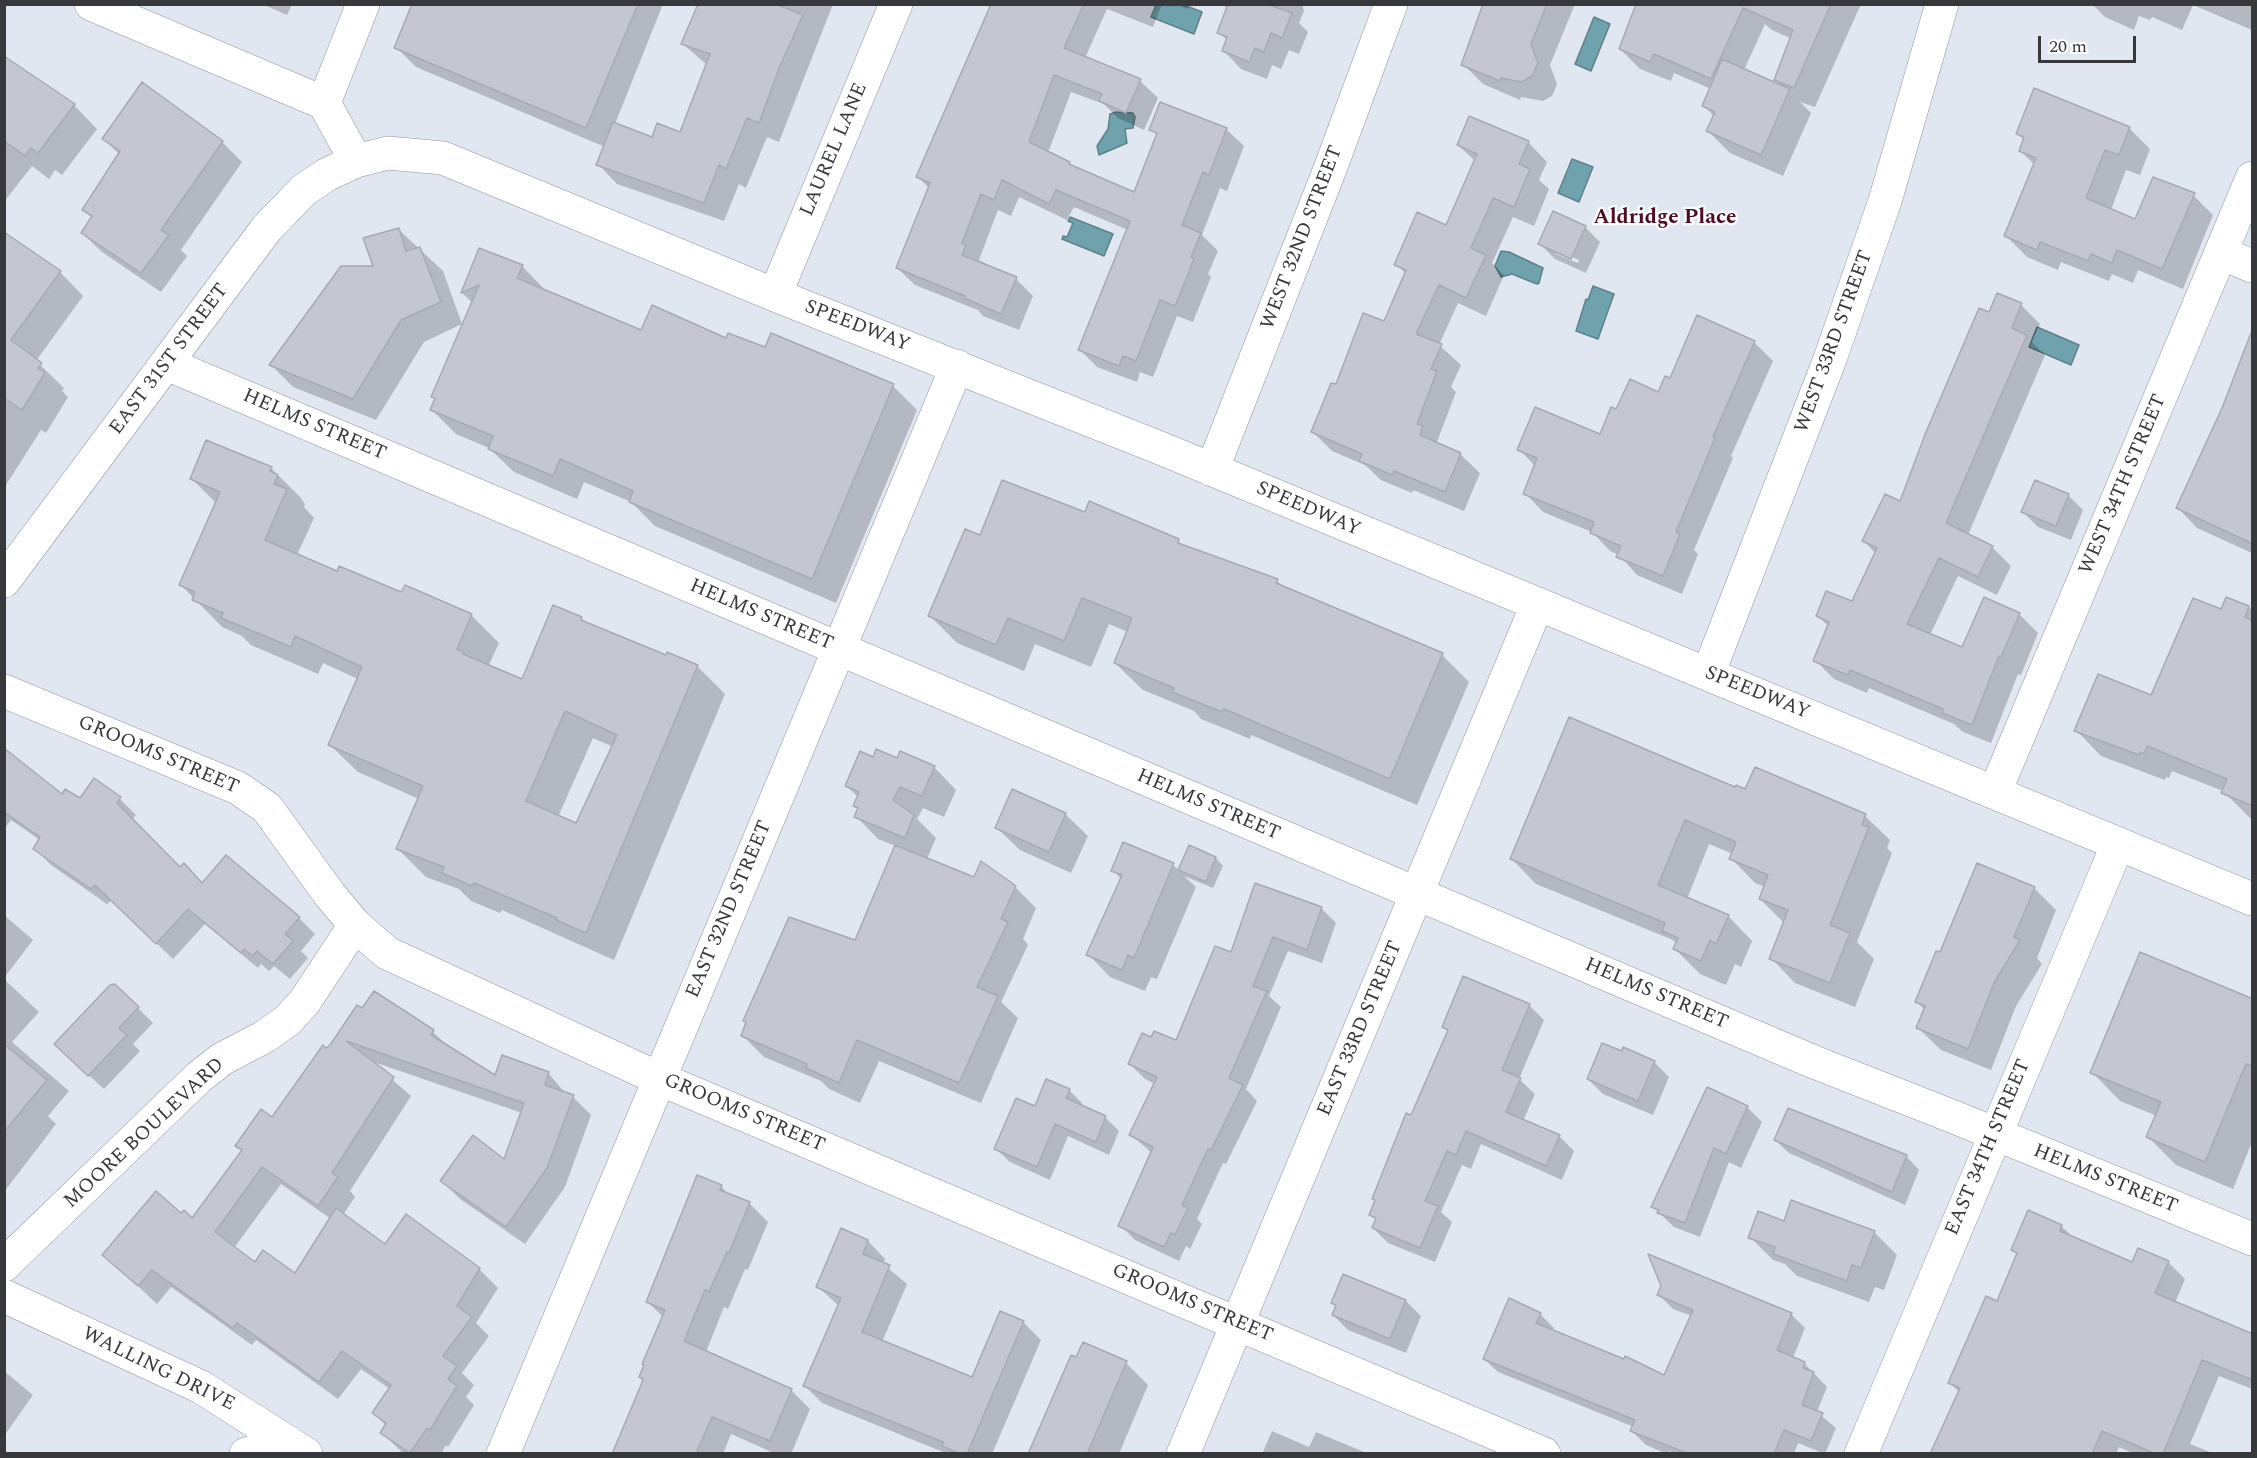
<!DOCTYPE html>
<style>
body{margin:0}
#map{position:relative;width:2257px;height:1458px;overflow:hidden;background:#e1e7f0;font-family:Spectral,serif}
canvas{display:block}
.frame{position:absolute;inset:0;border:6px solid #36383b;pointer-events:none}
.scale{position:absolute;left:2038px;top:36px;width:98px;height:27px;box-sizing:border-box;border:3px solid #36383b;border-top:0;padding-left:8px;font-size:18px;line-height:21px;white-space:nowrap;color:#36383b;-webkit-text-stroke:4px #fff;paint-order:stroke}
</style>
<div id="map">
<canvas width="2257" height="1458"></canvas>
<div class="frame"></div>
<div class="scale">20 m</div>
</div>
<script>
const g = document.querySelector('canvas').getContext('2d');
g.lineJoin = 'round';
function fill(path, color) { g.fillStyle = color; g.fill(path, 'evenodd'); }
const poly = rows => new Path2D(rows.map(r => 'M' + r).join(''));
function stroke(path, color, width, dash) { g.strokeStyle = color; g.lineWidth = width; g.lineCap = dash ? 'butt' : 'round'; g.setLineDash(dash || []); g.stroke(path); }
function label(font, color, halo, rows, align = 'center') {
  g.font = font + ' Spectral,serif'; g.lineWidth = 4.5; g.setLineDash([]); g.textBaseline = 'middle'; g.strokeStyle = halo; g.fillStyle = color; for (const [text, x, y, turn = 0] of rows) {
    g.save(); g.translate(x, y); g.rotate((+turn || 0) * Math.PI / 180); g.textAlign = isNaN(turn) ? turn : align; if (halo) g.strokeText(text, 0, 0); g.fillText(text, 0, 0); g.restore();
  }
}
const water = poly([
 [1156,5,1184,5,1202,12,1194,34,1151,17,1156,5],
 [1594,17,1610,24,1591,71,1575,64,1594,17],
 [1116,112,1133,113,1135,117,1133,128,1125,129,1127,143,1099,155,1097,146,1108,129,1110,114,1116,112],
 [1572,159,1593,167,1579,202,1558,193,1572,159],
 [1070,217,1113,234,1104,256,1062,239,1063,236,1067,237,1073,223,1068,221,1070,217],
 [1501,251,1509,252,1543,268,1539,283,1537,284,1512,274,1501,277,1495,266,1501,251],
 [1593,286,1614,294,1598,339,1576,331,1586,299,1588,300,1593,286],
 [2037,327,2079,345,2071,365,2029,347,2037,327]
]);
fill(water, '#6fa2ac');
stroke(water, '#5e828a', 1.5);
fill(poly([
 [262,4,292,4,287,15],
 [414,4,663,4,615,124,653,139,681,134,707,65,683,44,699,4,833,4,779,142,767,137,746,188,739,184,724,221,617,184,598,164,605,147,416,67,396,47],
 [993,4,1162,4,1153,27,1107,9,1085,58,1140,81,1158,98,1144,130,1118,118,1104,104,1071,92,1048,153,1074,168,1135,194,1158,136,1151,129,1226,129,1244,146,1227,191,1220,188,1202,235,1218,251,1208,274,1211,277,1193,322,1177,316,1153,377,1140,372,1137,382,1097,367,1080,350,1128,230,1074,207,1067,220,1019,197,1011,216,998,210,979,260,1016,279,1033,296,1019,330,983,316,978,310,915,285,897,268,930,189,918,177],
 [1176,4,1189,4,1187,9],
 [1219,4,1302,4,1304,11,1299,23,1308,32,1299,54,1289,50,1281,69,1272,65,1267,79,1241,69,1224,51,1228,41,1219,32,1228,8],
 [1489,4,1575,4,1550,65,1557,84,1552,96,1543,101,1521,97,1520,100,1483,84,1463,64],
 [1754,4,1861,4,1815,107,1800,102,1811,113,1783,176,1730,153,1708,131,1714,116,1703,105,1711,89,1674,73,1671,81,1640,69,1620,49,1744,6,1751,12],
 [1765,24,1772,30,1792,39,1776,80,1784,88,1744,70],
 [2092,4,2252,4,2252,30,2193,5,2182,30,2152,17,2150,20,2139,16,2134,30,2105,17],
 [4,58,74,105,97,129,62,175,55,170,49,179,32,166,4,202],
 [178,111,222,142,242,162,181,250,187,256,161,292,102,252,82,233,92,218,84,209,119,154,104,139],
 [2129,128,2150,149,2140,175,2126,170,2111,210,2136,221,2192,194,2213,215,2183,289,2138,270,2133,283,2112,274,2109,281,2061,262,2058,270,2027,257,2006,236,2035,165,2020,151,2025,141,2018,134],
 [1528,142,1547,162,1539,180,1549,189,1534,226,1513,217,1492,263,1504,275,1486,316,1458,303,1439,345,1461,365,1451,387,1456,392,1437,442,1460,454,1480,473,1464,511,1413,490,1412,493,1381,480,1365,465,1332,451,1313,432,1336,386,1385,323,1406,274,1396,264,1447,227,1475,161,1458,145],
 [1585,227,1600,242,1586,273,1555,259,1540,244],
 [1556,250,1579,260,1578,263,1556,254],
 [398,229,443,271,462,324,424,342,376,420,293,387,271,365,375,268],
 [4,233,60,272,83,296,36,361,64,388,62,391,68,397,46,433,41,430,4,488],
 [480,250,522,266,546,291,642,332,727,340,893,386,917,410,836,603,655,526,631,502,584,482,577,499,514,472,489,448,456,434,432,410,436,400,433,396,473,303,462,293],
 [2021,305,2040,324,2032,342,2045,355,1968,535,1992,547,2011,566,1997,595,1958,576,1930,635,1963,649,2019,614,2038,633,2021,675,2018,674,1991,743,1963,732,1954,724,1869,688,1867,693,1834,679,1815,660,1829,627,1818,616,1853,603,1876,554,1864,541,1901,503,1990,314],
 [1754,342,1773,361,1731,456,1733,458,1694,550,1698,554,1682,594,1637,575,1619,555,1610,551,1592,532,1543,512,1525,493,1535,466,1519,449,1600,436,1616,411,1659,394,1670,380],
 [2252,365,2252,553,2197,528,2178,508],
 [271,468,299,496,305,504,304,507,314,518,297,555,338,573,471,615,499,643,488,667,523,681,581,618,587,624,667,657,697,666,725,694,614,960,502,910,500,913,471,901,459,889,426,877,398,849,419,799,358,772,330,745,358,679,323,663,318,674,251,645,242,636,222,627,181,585,216,503,192,479],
 [593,738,613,747,577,825,558,817],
 [2068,495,2083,510,2071,540,2038,527,2023,512],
 [1086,514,1178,541,1185,547,1277,581,1285,588,1442,655,1469,682,1417,805,1251,735,1250,739,1231,731,1201,719,1194,711,1143,690,1115,663,1128,632,1109,624,1091,667,1035,644,1024,671,957,643,930,616,981,537],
 [2249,607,2252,611,2252,820,2223,791,2172,771,2169,778,2166,777,2165,780,2101,756,2076,730,2151,697,2222,611],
 [4,750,62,796,80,801,120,799,136,815,132,820,180,869,203,884,299,918,315,934,301,951,308,958,290,979,274,966,269,971,261,964,258,968,205,924,173,959,112,900,107,904,51,865,35,849,40,840,11,820,4,829],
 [874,759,898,760,934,767,956,790,944,817,923,808,917,819,936,838,927,859,975,879,1015,887,1036,908,1023,939,1028,945,1001,1002,1018,1018,981,1103,879,1061,860,1103,829,1089,821,1081,764,1057,743,1036,747,1023,745,1021,856,941,896,846,878,839,856,816,859,810,855,805,858,797,847,786],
 [1736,789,1865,816,1890,840,1887,848,1892,853,1857,942,1874,959,1855,1007,1795,983,1771,958,1784,923,1760,899,1765,887,1755,883,1731,858,1733,854,1709,844,1687,899,1728,916,1752,941,1741,967,1735,964,1726,985,1700,974,1675,949,1677,944,1673,940,1536,884,1512,859],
 [1065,814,1088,836,1071,873,1020,850,997,828],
 [1190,847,1216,858,1223,866,1213,888,1184,876,1196,887,1157,979,1151,977,1145,991,1110,977,1088,954,1121,879,1113,870,1173,865,1180,871],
 [2034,888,2056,910,2037,958,2042,964,2016,1006,1991,1070,1941,1050,1918,1028,1925,1010,1917,1002,1941,954],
 [1321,908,1336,923,1322,963,1288,951,1269,996,1281,1007,1246,1089,1257,1101,1226,1164,1223,1163,1197,1219,1202,1224,1190,1249,1186,1246,1179,1261,1135,1240,1120,1225,1152,1153,1131,1135,1155,1084,1145,1079,1130,1064,1152,1039,1176,1042,1231,955],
 [4,915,33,940,4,978],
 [4,979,39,1012,12,1042,69,1091,48,1116,56,1124,4,1192],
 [375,993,433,1032,450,1048,496,1077,549,1074,566,1094,573,1097,591,1115,565,1187,525,1244,460,1199,442,1181,505,1161,522,1113,371,1061,411,1096,350,1191,355,1197,343,1215,385,1246,407,1216,479,1269,498,1288,476,1323,489,1336,462,1373,474,1385,466,1397,474,1405,448,1447,446,1445,441,1454,404,1454,382,1433,386,1426,374,1413,390,1389,361,1369,338,1399,256,1340,252,1345,171,1287,157,1304,104,1254,181,1215,193,1220,243,1151,237,1146,272,1119],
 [281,1184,331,1219,296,1275,255,1264,234,1248],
 [2252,1000,2252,1142,2233,1189,2176,1165,2148,1137,2157,1116,2120,1101,2092,1072],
 [1529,1005,1544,1020,1519,1079,1535,1094,1523,1121,1559,1136,1574,1151,1562,1180,1481,1144,1471,1169,1462,1165,1441,1212,1452,1222,1435,1262,1388,1243,1373,1228,1377,1220,1371,1215,1449,1032,1444,1027],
 [138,1008,153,1023,133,1044,140,1051,104,1089,71,1059],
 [1654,1062,1669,1077,1653,1115,1603,1094,1588,1079],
 [1069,1090,1082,1103,1081,1107,1106,1118,1119,1131,1109,1155,1068,1136,1050,1180,1010,1162,996,1149,1036,1108],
 [1747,1107,1762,1122,1741,1168,1729,1162,1700,1237,1674,1227,1653,1207],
 [1775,1140,1906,1156,1919,1170,1905,1205,1789,1153],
 [721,1186,730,1196,749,1203,768,1222,748,1270,745,1269,728,1309,724,1307,706,1352,791,1390,810,1409,791,1454,776,1454,731,1434,723,1454,621,1454,644,1380,640,1377,663,1317,648,1302],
 [1785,1223,1874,1232,1897,1255,1884,1290,1875,1287,1869,1302,1797,1276,1785,1264,1773,1260,1750,1237],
 [2061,1226,2074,1238,2133,1264,2168,1262,2185,1279,2175,1303,2252,1338,2252,1389,2219,1376,2190,1444,2215,1454,2135,1454,2119,1447,2116,1454,1932,1454,1959,1392,1950,1383,1997,1303,2018,1255,2013,1250],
 [842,1230,868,1241,885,1259,883,1264,907,1284,882,1342,972,1379,1023,1322,1041,1340,992,1454,948,1454,822,1403,805,1386,839,1306,818,1287],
 [1343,1276,1406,1301,1421,1316,1406,1353,1348,1330,1333,1315,1337,1307,1333,1302],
 [1659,1295,1791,1314,1805,1328,1793,1358,1804,1363,1827,1387,1817,1412,1836,1428,1825,1454,1798,1443,1794,1454,1674,1454,1669,1451,1667,1454,1646,1445,1632,1431,1634,1427,1498,1372,1484,1359,1540,1314,1554,1328,1552,1331,1664,1377,1692,1316,1673,1309],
 [1126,1363,1148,1385,1119,1454,1030,1454],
 [4,1371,33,1395,4,1436],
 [1272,1431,1309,1447,1316,1432,1369,1454,1262,1454]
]), '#0003');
const building = poly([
 [412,4,638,4,586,128,394,48,412,4],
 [698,4,776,4,803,15,780,66,759,123,747,118,726,169,719,165,704,203,596,165,613,122,652,137,657,123,680,132,710,54,681,44,698,4],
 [991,4,1084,4,1064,48,1141,79,1126,113,1099,101,1102,94,1054,75,1029,142,1070,162,1069,164,1134,192,1157,133,1149,130,1160,102,1227,128,1209,175,1203,172,1182,225,1201,233,1191,257,1194,258,1189,272,1175,306,1160,300,1136,361,1123,356,1119,366,1078,350,1130,221,1056,190,1049,204,1002,180,994,200,981,194,962,243,966,245,962,255,1017,277,1001,314,964,298,965,296,896,268,930,183,916,177,991,4],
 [1228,4,1267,4,1292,13,1282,38,1271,33,1264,52,1255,48,1249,62,1222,51,1227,37,1217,33,1228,4],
 [1483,4,1547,4,1531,44,1538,63,1532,76,1522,82,1501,78,1500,81,1461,65,1483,4],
 [1636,4,1831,4,1794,88,1774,80,1793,30,1743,8,1711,79,1654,54,1650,62,1619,49,1636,4],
 [4,56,75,104,38,153,31,148,25,156,4,141,4,56],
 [1722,59,1790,89,1761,155,1706,131,1715,112,1702,106,1722,59],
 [142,82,223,141,161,230,169,235,141,273,81,233,92,216,82,210,120,151,102,139,142,82],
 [2034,88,2130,127,2119,155,2105,150,2086,198,2135,219,2153,177,2195,193,2162,269,2117,250,2112,263,2091,254,2088,261,2040,242,2037,250,2004,236,2036,158,2019,151,2024,137,2016,134,2034,88],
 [1469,116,1529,141,1519,164,1530,169,1514,207,1493,198,1471,248,1486,255,1466,298,1439,285,1416,334,1442,344,1431,369,1437,371,1417,424,1423,426,1420,435,1461,453,1445,492,1394,471,1392,475,1359,461,1362,454,1311,432,1331,383,1336,384,1363,313,1384,321,1406,270,1394,265,1417,212,1446,225,1477,154,1457,145,1469,116],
 [1553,211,1586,226,1571,259,1538,244,1553,211],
 [399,228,406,251,420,247,441,302,401,320,353,399,269,365,341,266,373,266,363,238,399,228],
 [4,232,61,271,11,340,42,363,38,368,45,373,22,410,4,398,4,232],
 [479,248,523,265,517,278,641,330,652,305,726,338,728,333,765,347,771,333,894,384,812,579,629,502,633,491,560,459,553,476,488,449,493,436,430,410,435,398,431,397,479,285,461,293,479,248],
 [1997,293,2022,303,2012,328,2027,335,1946,523,1993,546,1978,577,1939,558,1907,624,1962,647,1984,597,2020,613,2001,657,1999,656,1972,725,1942,713,1943,709,1850,670,1848,675,1813,661,1829,622,1816,616,1826,591,1852,601,1877,548,1862,541,1885,494,1900,501,1926,432,1979,308,1989,312,1997,293],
 [1697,315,1755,341,1713,437,1715,438,1676,532,1680,534,1663,576,1616,557,1621,546,1590,533,1594,522,1523,494,1537,458,1517,450,1535,407,1600,434,1611,407,1616,409,1630,379,1658,392,1665,376,1670,378,1697,315],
 [2251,333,2253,333,2253,544,2176,508,2222,408,2251,333],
 [206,440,272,467,270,471,278,475,274,484,287,489,265,540,337,571,339,566,401,592,405,585,472,614,457,649,464,652,463,654,522,679,553,605,582,617,581,620,666,655,667,652,698,665,586,933,556,920,557,918,474,883,472,886,442,873,444,867,396,849,423,786,328,745,362,667,295,636,291,647,221,618,223,613,192,600,195,592,179,585,220,492,190,479,206,440],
 [565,711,617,735,576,823,526,801,565,711],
 [1002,480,1085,512,1089,501,1179,539,1178,543,1278,579,1276,583,1443,653,1390,779,1224,709,1222,712,1172,692,1174,688,1114,663,1132,618,1082,598,1064,641,1008,618,996,645,928,616,965,529,980,535,1002,480],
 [2035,480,2069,494,2056,526,2021,512,2035,480],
 [2226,597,2249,606,2245,617,2253,621,2253,806,2221,793,2227,779,2147,746,2144,754,2140,752,2139,755,2074,731,2098,674,2151,695,2193,598,2221,609,2226,597],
 [1569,717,1735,787,1736,785,1745,789,1755,767,1866,814,1862,825,1869,827,1830,925,1850,933,1830,983,1769,959,1788,910,1759,899,1768,875,1729,859,1736,842,1685,820,1658,885,1729,915,1716,944,1710,940,1701,961,1673,949,1678,938,1662,931,1665,923,1510,859,1569,717],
 [4,748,62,794,65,789,80,798,94,778,121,797,117,803,180,867,184,863,202,883,226,855,300,917,285,934,293,941,273,964,257,951,253,956,244,949,241,953,188,909,156,944,95,885,91,889,33,849,40,837,4,812,4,748],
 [876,749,897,758,900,751,935,766,922,796,900,787,893,800,914,815,905,838,854,817,858,808,853,806,859,792,845,786,860,751,873,757,876,749],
 [1012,789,1066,813,1049,852,995,828,1012,789],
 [1123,842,1174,863,1134,958,1128,955,1122,970,1086,955,1122,875,1111,871,1123,842],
 [895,845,974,877,981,861,1016,886,1001,919,1008,922,977,987,998,996,959,1083,857,1040,839,1083,806,1068,807,1064,741,1036,746,1022,743,1021,789,917,855,940,895,845],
 [1189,845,1216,857,1206,882,1178,870,1189,845],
 [1977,863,2035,887,2014,937,2020,940,1994,983,1968,1049,1916,1028,1925,1006,1915,1002,1936,951,1940,952,1977,863],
 [1255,883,1322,907,1307,950,1273,937,1253,986,1267,991,1229,1078,1243,1085,1211,1150,1208,1149,1182,1205,1188,1208,1175,1235,1171,1233,1164,1247,1118,1226,1153,1147,1129,1135,1157,1077,1128,1064,1142,1033,1151,1037,1154,1031,1176,1040,1215,946,1231,952,1255,883],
 [2140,952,2253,999,2253,1066,2246,1064,2205,1162,2146,1137,2161,1102,2090,1073,2140,952],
 [1463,976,1530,1004,1502,1070,1521,1078,1506,1112,1560,1135,1546,1166,1466,1131,1456,1155,1447,1151,1425,1201,1438,1206,1420,1248,1372,1228,1376,1218,1369,1215,1375,1200,1372,1199,1406,1113,1411,1115,1448,1030,1442,1027,1463,976],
 [115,984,139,1007,119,1028,127,1035,88,1076,54,1044,110,985,115,984],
 [374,991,434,1030,431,1035,495,1075,502,1055,549,1072,545,1085,574,1095,547,1168,506,1227,440,1181,473,1135,504,1159,524,1103,346,1041,394,1077,332,1173,338,1177,318,1206,262,1167,215,1232,255,1262,263,1250,295,1273,336,1208,385,1244,406,1214,480,1268,457,1306,472,1317,443,1356,457,1366,448,1379,457,1386,430,1430,427,1428,410,1453,380,1433,386,1423,372,1413,391,1385,342,1351,319,1382,237,1323,233,1328,152,1270,138,1286,102,1255,156,1191,181,1213,184,1210,192,1218,242,1150,235,1146,261,1109,272,1117,323,1045,326,1048,330,1045,357,1005,362,1008,374,991],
 [1602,1043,1622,1051,1623,1047,1655,1061,1638,1101,1587,1079,1602,1043],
 [4,1044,47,1080,4,1132,4,1044],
 [1046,1079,1070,1089,1066,1098,1106,1116,1096,1142,1055,1124,1037,1167,994,1149,1016,1098,1035,1106,1046,1079],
 [1707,1087,1748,1106,1726,1154,1714,1148,1685,1223,1657,1213,1659,1210,1651,1207,1707,1087],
 [1788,1108,1907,1155,1892,1192,1774,1140,1788,1108],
 [697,1175,722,1185,720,1190,750,1202,729,1253,727,1252,709,1292,705,1290,684,1341,792,1389,770,1441,712,1417,696,1454,612,1454,641,1385,643,1379,639,1377,644,1365,642,1364,665,1310,646,1302,697,1175],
 [1791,1200,1875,1231,1861,1268,1852,1265,1847,1281,1773,1254,1775,1247,1748,1238,1758,1211,1784,1221,1791,1200],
 [2028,1210,2062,1225,2060,1231,2132,1262,2138,1248,2169,1261,2155,1293,2253,1334,2253,1380,2202,1360,2163,1454,2156,1454,2102,1431,2092,1454,1930,1454,1960,1388,1948,1383,1986,1296,1997,1301,2017,1253,2011,1250,2028,1210],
 [841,1228,868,1240,863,1254,890,1265,862,1332,972,1377,1000,1311,1024,1321,967,1454,960,1454,942,1446,943,1442,803,1386,841,1298,816,1287,841,1228],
 [1648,1254,1792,1313,1777,1350,1805,1362,1803,1368,1814,1372,1802,1405,1823,1413,1811,1441,1784,1430,1774,1454,1689,1454,1630,1431,1635,1420,1483,1359,1509,1298,1541,1313,1536,1323,1624,1359,1625,1356,1664,1375,1693,1310,1657,1295,1661,1286,1648,1254],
 [1343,1274,1406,1300,1390,1339,1332,1315,1336,1305,1331,1303,1343,1274],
 [1083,1342,1127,1361,1087,1454,1028,1454,1071,1355,1076,1357,1083,1342]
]);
fill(building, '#c5c7d0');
stroke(building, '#a8aab3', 1.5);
const minor = poly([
 [91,4,324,103,356,161],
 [324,103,363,4],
 [2221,253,2252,266],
 [775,295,896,4],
 [167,364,1814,1062,1954,1117,2252,1239],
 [1212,470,1330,169,1391,4],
 [4,581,267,228,304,190,326,175,356,161,388,153,443,158,775,295,1160,448,2252,899],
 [1708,674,1830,359,1885,201,1942,4],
 [4,691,238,788,267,808,330,895,355,925,387,953,660,1079,1544,1454],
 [1995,792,2252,178],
 [4,1265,199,1077,222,1059,264,1037,288,1020,305,1001,355,925],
 [4,1296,201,1387,306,1454],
 [246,1454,288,1442],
 [503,1454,957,366],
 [1183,1454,1537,605],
 [1861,1454,2118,844]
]);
stroke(minor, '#90979e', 34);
stroke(minor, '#fff', 33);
label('20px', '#36383b', '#fff', [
 ["LAUREL LANE",835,150,-67],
 ["WEST 32ND STREET",1303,238,-69],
 ["SPEEDWAY",857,327,21],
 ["WEST 33RD STREET",1835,342,-70],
 ["EAST 31ST STREET",170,360,-53],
 ["HELMS STREET",314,426,23],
 ["WEST 34TH STREET",2124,485,-67],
 ["SPEEDWAY",1308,510,23],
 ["HELMS STREET",761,616,23],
 ["SPEEDWAY",1757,694,22],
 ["GROOMS STREET",158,756,23],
 ["HELMS STREET",1208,806,23],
 ["EAST 32ND STREET",730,910,-67],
 ["HELMS STREET",1656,995,23],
 ["EAST 33RD STREET",1361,1029,-67],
 ["GROOMS STREET",744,1114,23],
 ["MOORE BOULEVARD",145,1134,-43],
 ["EAST 34TH STREET",1989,1148,-67],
 ["HELMS STREET",2105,1180,22],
 ["GROOMS STREET",1192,1304,23],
 ["WALLING DRIVE",158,1370,26]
]);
label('bold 21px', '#500c24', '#fff', [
 ["Aldridge Place",1665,219]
]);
</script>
